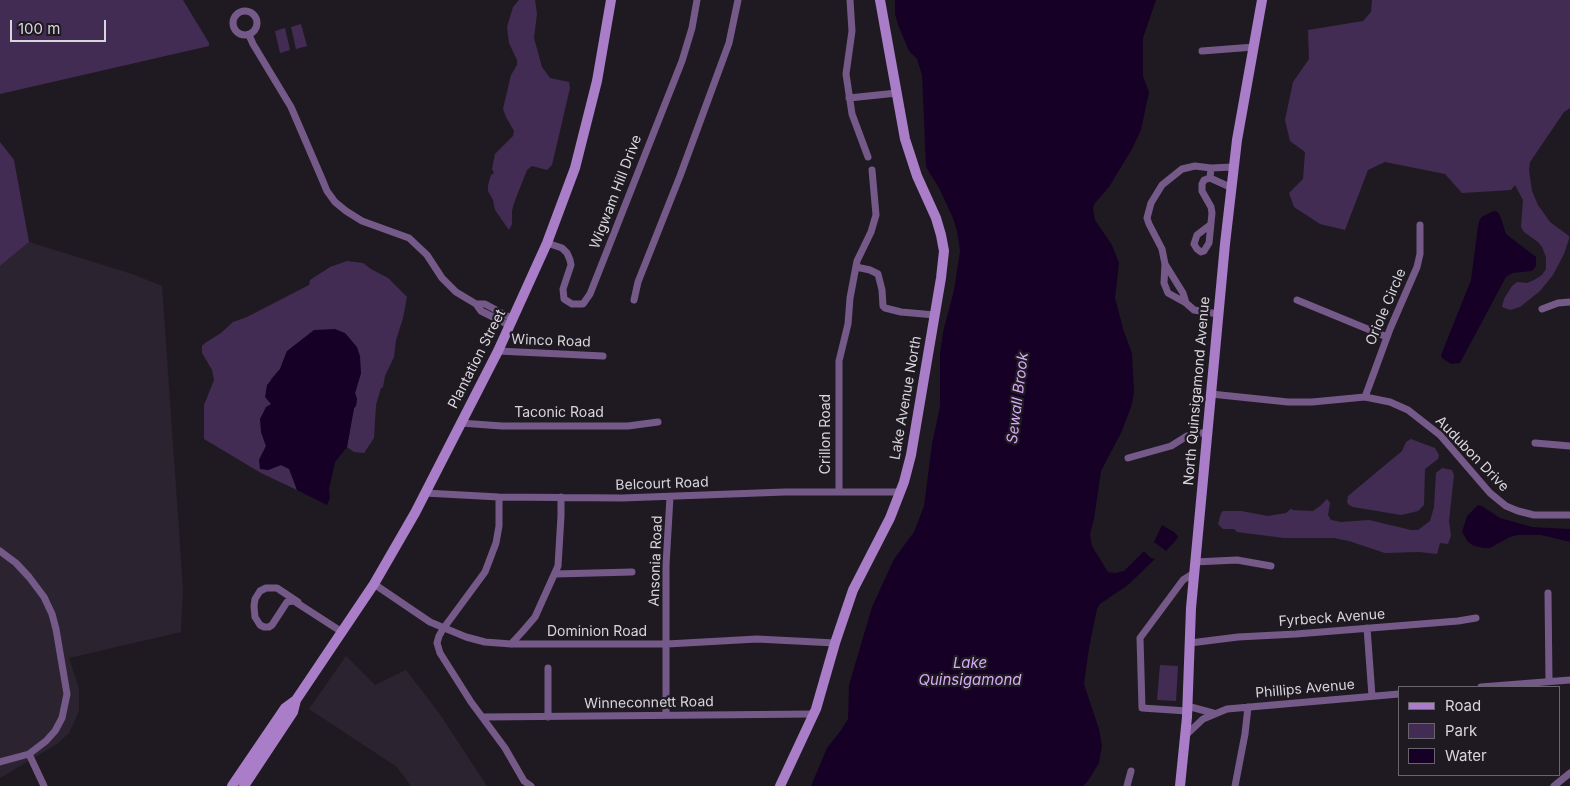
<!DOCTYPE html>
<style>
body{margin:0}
#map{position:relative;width:1570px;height:786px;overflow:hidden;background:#1f1a22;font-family:Inter,sans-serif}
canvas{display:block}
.legend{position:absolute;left:1398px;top:686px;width:162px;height:90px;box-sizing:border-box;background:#1f1a22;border:1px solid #69656c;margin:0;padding:6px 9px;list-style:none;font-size:15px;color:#d8d6db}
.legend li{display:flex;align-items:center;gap:10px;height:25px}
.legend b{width:25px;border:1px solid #69656c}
.scale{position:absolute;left:10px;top:20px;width:96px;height:22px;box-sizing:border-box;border:2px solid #d8d6db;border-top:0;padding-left:6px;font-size:15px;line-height:18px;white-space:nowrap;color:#d8d6db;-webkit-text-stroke:4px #1f1a22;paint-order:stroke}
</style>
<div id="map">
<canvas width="1570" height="786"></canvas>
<ul class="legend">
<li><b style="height:6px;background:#a97dc8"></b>Road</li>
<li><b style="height:14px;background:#432c53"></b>Park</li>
<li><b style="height:14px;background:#160026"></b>Water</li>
</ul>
<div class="scale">100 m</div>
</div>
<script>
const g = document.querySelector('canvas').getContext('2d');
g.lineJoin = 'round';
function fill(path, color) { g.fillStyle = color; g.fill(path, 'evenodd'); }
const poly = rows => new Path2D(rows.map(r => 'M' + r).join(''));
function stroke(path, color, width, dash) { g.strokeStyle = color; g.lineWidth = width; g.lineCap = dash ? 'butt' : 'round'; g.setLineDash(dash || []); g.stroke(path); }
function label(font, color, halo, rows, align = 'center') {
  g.font = font + ' Inter,sans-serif'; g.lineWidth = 4.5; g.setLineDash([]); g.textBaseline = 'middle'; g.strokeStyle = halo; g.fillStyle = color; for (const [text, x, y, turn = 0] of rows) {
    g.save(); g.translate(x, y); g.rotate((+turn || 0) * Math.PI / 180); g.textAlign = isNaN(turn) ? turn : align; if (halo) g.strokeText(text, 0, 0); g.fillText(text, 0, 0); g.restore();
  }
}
fill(poly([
 [29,242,132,274,162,286,183,589,181,632,69,658,79,689,79,711,69,733,57,744,0,778,0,266],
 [346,656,375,685,406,670,439,713,487,786,411,786,397,767,309,709]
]), '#2b2430');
fill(poly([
 [0,0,183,0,209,43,209,46,0,94],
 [519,0,535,0,537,14,534,38,542,67,550,78,569,82,570,88,552,165,547,170,532,166,527,170,514,203,512,211,512,224,509,230,495,210,493,200,488,191,488,185,491,175,494,173,492,169,495,154,513,136,514,131,506,117,503,109,511,75,517,65,517,60,509,43,507,27,513,7],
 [1372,0,1570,0,1570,108,1564,112,1530,162,1529,170,1532,191,1538,205,1550,222,1569,236,1569,239,1564,254,1553,275,1540,291,1520,307,1510,310,1502,307,1504,299,1512,286,1517,282,1527,283,1534,280,1542,275,1546,269,1546,257,1542,247,1538,242,1524,232,1521,227,1523,200,1515,185,1511,190,1462,193,1445,174,1385,162,1368,170,1345,230,1320,224,1294,207,1289,193,1303,179,1305,152,1290,141,1285,120,1293,82,1309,59,1308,30,1363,21,1371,12],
 [301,24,307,46,296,49,291,27],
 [285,28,290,50,280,53,275,31],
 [0,142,14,160,29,242,0,266],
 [347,261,363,263,371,269,388,278,407,297,403,318,396,340,394,357,385,376,383,387,381,388,376,405,374,438,364,453,354,452,347,447,354,408,356,406,357,399,355,393,361,373,287,351,280,369,271,379,271,404,261,432,266,446,259,460,268,470,281,465,290,469,297,490,261,473,204,439,204,405,214,380,212,370,202,353,202,346,205,343,221,333,233,322,247,317,309,285,310,280,330,267],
 [1411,439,1435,448,1439,455,1438,459,1425,469,1424,505,1418,511,1401,515,1353,507,1349,505,1347,502,1348,496,1402,451,1406,442],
 [1442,468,1452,470,1454,475,1449,521,1451,536,1448,544,1440,543,1437,554,1419,552,1385,553,1349,541,1334,538,1284,538,1237,532,1234,529,1223,529,1218,524,1221,513,1223,511,1241,511,1268,516,1286,513,1292,508,1292,510,1313,511,1320,506,1327,499,1330,503,1328,515,1331,520,1341,522,1369,520,1411,530,1418,530,1430,521,1434,507,1436,473],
 [1160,665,1178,666,1176,701,1157,700]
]), '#432c53');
fill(poly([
 [895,0,1156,0,1143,38,1143,76,1149,92,1141,130,1132,149,1109,187,1095,203,1093,208,1095,220,1112,245,1119,263,1115,298,1124,332,1132,353,1134,392,1132,404,1122,431,1101,471,1094,519,1090,534,1092,546,1108,572,1115,573,1124,571,1144,551,1151,558,1155,559,1128,585,1100,604,1097,609,1089,648,1084,684,1099,729,1102,746,1099,763,1088,781,1083,786,811,786,827,748,841,730,848,719,849,685,872,607,894,559,914,532,924,506,932,444,940,406,940,353,943,332,954,290,960,251,957,231,953,218,939,188,926,167,922,75,917,59,909,51,898,25,895,14],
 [1494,211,1498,212,1501,218,1506,234,1536,257,1536,266,1532,271,1513,273,1506,277,1460,363,1451,364,1442,358,1441,355,1471,280,1478,226,1480,219,1483,216],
 [335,329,345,333,357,347,360,356,361,373,355,393,357,399,356,406,354,408,347,447,335,462,329,489,330,498,327,505,297,490,289,469,281,465,268,470,260,469,259,460,266,446,261,432,260,419,266,407,271,404,265,397,267,385,280,369,287,351,314,330],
 [1478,505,1482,506,1500,518,1532,527,1570,529,1570,542,1541,535,1518,535,1510,537,1490,548,1484,548,1474,546,1468,542,1462,532,1467,516],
 [1162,525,1174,532,1178,536,1177,539,1166,551,1154,542]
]), '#160026');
stroke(poly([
 [850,0,852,31,846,74,852,114,868,157],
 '233 23a12 12 0 1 1 24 0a12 12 0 1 1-24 0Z',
 [249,35,253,44,291,107,322,179,327,191,335,202,346,211,362,221,409,238,427,255,442,278,456,292,476,304,485,304,513,319],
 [1202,51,1254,47],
 [849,98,897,93],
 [1211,168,1233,167],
 [1210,225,1197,235,1194,244,1197,249,1201,252,1204,251,1209,243,1212,213,1211,207,1202,191,1202,184,1204,180,1210,178,1230,187],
 [547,243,562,248,567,253,570,260,571,265,563,289,564,299,572,304,583,304,590,294,682,61,692,28,697,0],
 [1165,264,1162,249,1149,224,1147,218,1151,203,1162,185,1182,169,1195,166,1211,168,1210,178],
 [856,267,870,270,878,274,882,290,883,306,885,308,901,312,935,315],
 [634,300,638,282,680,176,729,43,738,0],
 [1297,300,1387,337],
 [1186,303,1183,293,1165,264,1164,283,1168,293,1186,303,1194,310,1218,314],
 [476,304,481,311,509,325],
 [1542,309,1558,303,1570,302],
 [498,351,603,356],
 [1211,394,1288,402,1312,402,1365,397,1390,402,1408,410,1440,435,1490,493,1506,506,1518,511,1534,515,1570,515],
 [1365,397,1390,329,1417,267,1420,254,1420,225],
 [460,423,502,426,628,426,658,422],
 [1535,443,1570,446],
 [1128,458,1171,446,1187,436,1207,432],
 [839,492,839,361,848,324,850,298,857,261,871,232,876,215,872,170],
 [425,493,499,497,622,498,785,492,900,492],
 [499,497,499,526,496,543,485,572,443,629,439,636,437,643,440,653,471,702,505,748,524,781,531,786],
 [0,551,16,563,29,577,44,597,52,614,56,629,67,694,62,718,55,731,46,741,29,754,0,762],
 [1195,562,1237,560,1271,566],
 [555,574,632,572],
 [374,584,430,622,466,637,485,642,511,644,667,644,757,639,835,643],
 [1548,593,1549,681],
 [298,602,277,588,266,588,260,591,255,599,254,606,255,617,260,625,264,627,269,627,272,625,287,602,294,601,342,632],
 [1367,628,1372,696],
 [1190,643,1238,637,1296,634,1458,621,1476,618],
 [511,644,523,631,535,617,558,566,561,516,561,497],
 [1481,687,1570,680],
 [1187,706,1213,713],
 [1187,711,1142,708,1140,638,1183,580,1194,573],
 [666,715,666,565,670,497],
 [484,717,814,714],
 [548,717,548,668],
 [1186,735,1203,719,1227,709,1399,694],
 [29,754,44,786],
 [1127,786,1131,771],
 [1235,786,1245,734,1248,707],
 [1554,786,1570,773]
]), '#755a89', 7);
stroke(poly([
 [232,786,285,708,296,700,374,584,415,513,498,351,547,243,575,168,597,81,611,0],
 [244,786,293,712,296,700],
 [780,786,816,709,835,643,853,590,890,518,904,482,911,455,941,278,944,251,941,235,936,218,917,176,905,139,880,0],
 [1180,786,1187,717,1191,608,1225,244,1237,140,1262,0]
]), '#a97dc8', 10);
label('14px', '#d8d6db', '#1f1a22', [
 ["Wigwam Hill Drive",616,192,-69],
 ["Oriole Circle",1386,307,-67],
 ["Winco Road",551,341,2],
 ["Plantation Street",477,359,-63],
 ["North Quinsigamond Avenue",1197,391,-85],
 ["Lake Avenue North",906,398,-80],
 ["Taconic Road",559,413],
 ["Crillon Road",826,434,-90],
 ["Audubon Drive",1472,454,46],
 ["Belcourt Road",662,484,-2],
 ["Ansonia Road",656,561,-88],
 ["Fyrbeck Avenue",1332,618,-4],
 ["Dominion Road",597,632],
 ["Phillips Avenue",1305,689,-5],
 ["Winneconnett Road",649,703,-1]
]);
label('italic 15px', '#d6aaf6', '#1f1a22', [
 ["Sewall Brook",1018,398,-83],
 ["Lake",970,663],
 ["Quinsigamond",970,680]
]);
</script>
